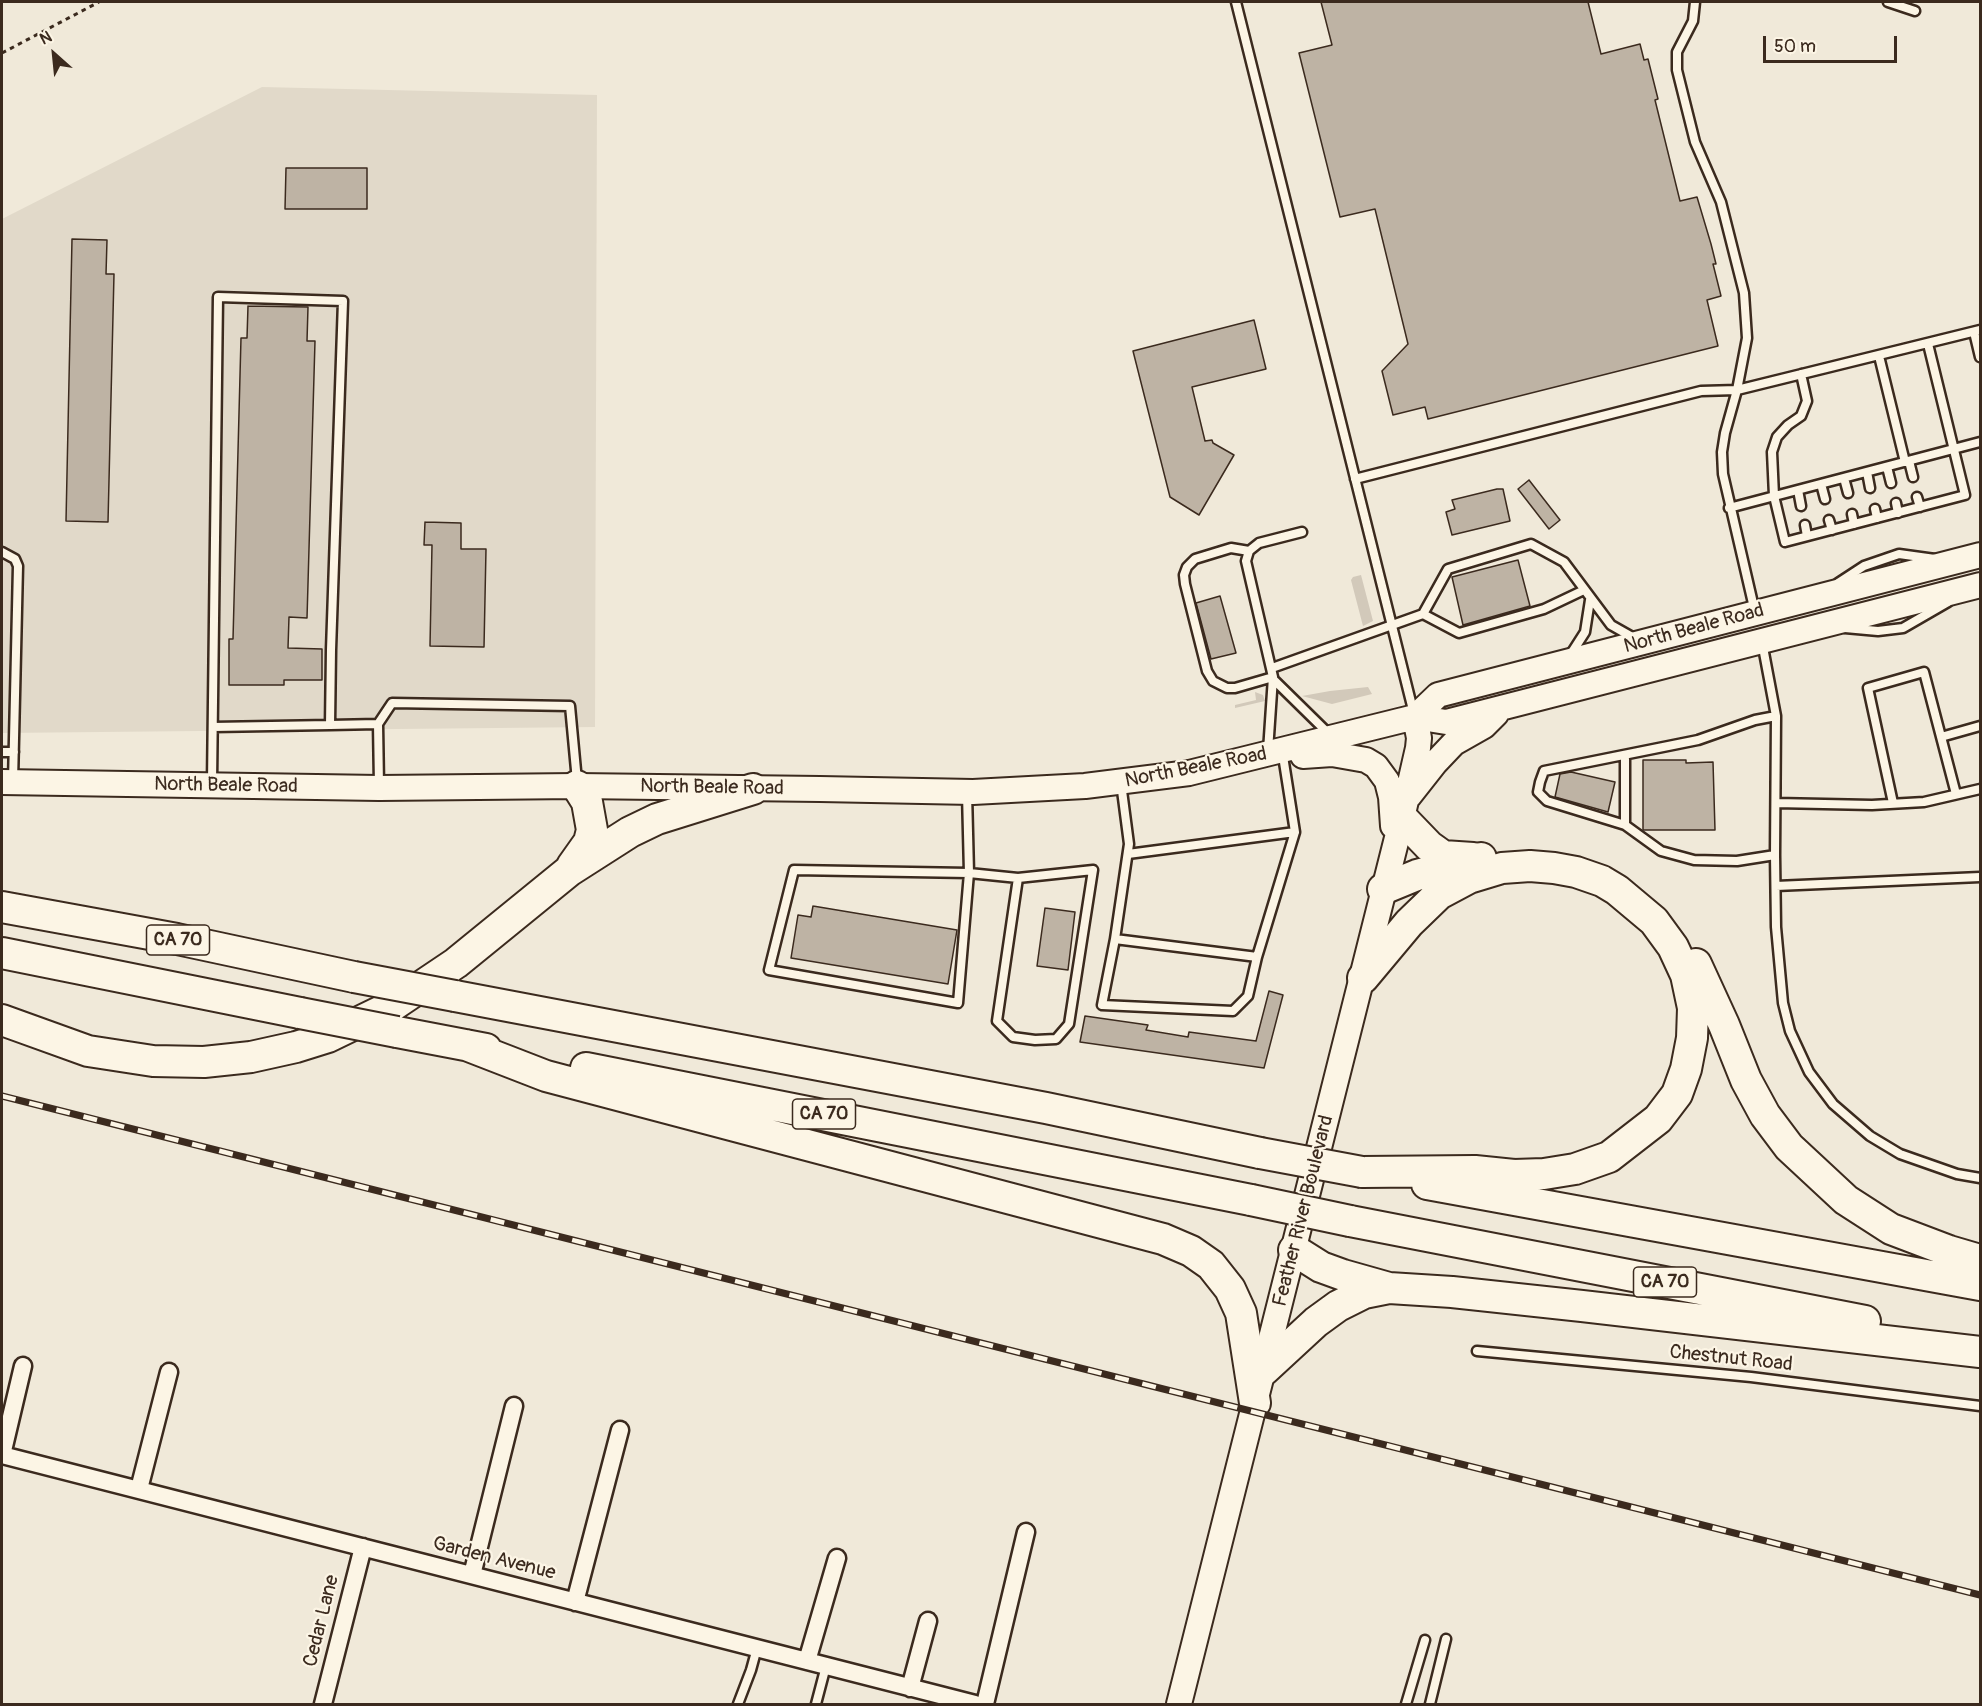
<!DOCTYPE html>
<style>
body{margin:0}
#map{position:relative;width:1982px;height:1706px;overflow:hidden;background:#f0e9d9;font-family:Pangolin,sans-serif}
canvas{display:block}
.frame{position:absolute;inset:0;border:3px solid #3b2a1e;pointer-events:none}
.north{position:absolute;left:24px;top:24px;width:60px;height:60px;-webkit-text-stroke:4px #fcf5e5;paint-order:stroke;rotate:333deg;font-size:16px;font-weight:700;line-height:24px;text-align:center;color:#3b2a1e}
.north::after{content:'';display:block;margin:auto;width:21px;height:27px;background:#3b2a1e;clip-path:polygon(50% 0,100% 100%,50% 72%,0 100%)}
.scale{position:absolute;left:1763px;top:36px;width:134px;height:27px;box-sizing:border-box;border:3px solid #3b2a1e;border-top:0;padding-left:8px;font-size:18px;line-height:21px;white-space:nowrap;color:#3b2a1e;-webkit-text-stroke:4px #fcf5e5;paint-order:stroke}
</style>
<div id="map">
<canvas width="1982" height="1706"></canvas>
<div class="frame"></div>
<div class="north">N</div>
<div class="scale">50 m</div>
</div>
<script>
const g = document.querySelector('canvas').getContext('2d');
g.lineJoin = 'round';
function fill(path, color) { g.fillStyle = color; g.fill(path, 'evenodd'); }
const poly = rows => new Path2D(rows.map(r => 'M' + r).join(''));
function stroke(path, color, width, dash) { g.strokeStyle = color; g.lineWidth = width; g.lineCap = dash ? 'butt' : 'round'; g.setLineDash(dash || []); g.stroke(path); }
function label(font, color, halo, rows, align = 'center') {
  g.font = font + ' Pangolin,sans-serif'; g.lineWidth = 4.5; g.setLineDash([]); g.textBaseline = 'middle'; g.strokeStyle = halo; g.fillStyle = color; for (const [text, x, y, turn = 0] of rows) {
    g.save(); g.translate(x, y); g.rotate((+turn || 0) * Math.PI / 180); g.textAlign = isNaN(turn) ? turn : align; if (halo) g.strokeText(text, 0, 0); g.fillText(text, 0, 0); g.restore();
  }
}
fill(poly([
 [262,87,597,95,595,727,2,733,2,219]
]), '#e1d9c9');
fill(poly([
 [1361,575,1373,621,1363,626,1351,580,1353,577],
 [1368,687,1372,694,1332,704,1302,696,1330,691],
 [1255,692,1263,695,1265,701,1235,708,1235,705,1256,700]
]), '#d2c9ba');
const building = poly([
 [1321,2,1588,2,1601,54,1640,44,1644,60,1648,59,1658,99,1655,100,1680,201,1697,197,1711,244,1716,264,1713,264,1721,296,1707,300,1718,346,1428,419,1425,407,1393,415,1382,371,1408,344,1375,209,1340,217,1299,53,1332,45,1321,2],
 [286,168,367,168,367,209,285,209,286,168],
 [72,239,107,240,106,274,114,274,108,522,66,521,72,239],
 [248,306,308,307,307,341,315,341,307,618,289,617,288,648,322,649,322,680,284,680,284,685,229,685,229,639,233,639,241,338,247,338,248,306],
 [1254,320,1266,369,1192,387,1205,441,1212,440,1213,443,1234,455,1199,515,1170,497,1133,351,1254,320],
 [1529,480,1560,520,1549,529,1518,489,1529,480],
 [1497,489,1503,489,1510,521,1452,535,1446,512,1455,509,1452,500,1497,489],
 [425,522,461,523,461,549,486,549,484,647,430,646,432,545,424,545,425,522],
 [1518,560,1530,606,1463,625,1452,577,1518,560],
 [1220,596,1236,653,1211,659,1196,603,1220,596],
 [1643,760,1686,760,1686,763,1713,762,1715,830,1643,830,1643,760],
 [1571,772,1615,782,1608,812,1555,797,1560,774,1571,772],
 [813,906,957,930,948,984,791,958,798,915,811,917,813,906],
 [1045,908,1075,912,1068,970,1037,966,1045,908],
 [1269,991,1283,995,1264,1068,1080,1042,1085,1016,1148,1025,1146,1030,1188,1037,1189,1032,1256,1041,1269,991]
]);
fill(building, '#beb3a4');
stroke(building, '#3b2a1e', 1.5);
const service = poly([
 [1236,2,1414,714],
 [1695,2,1693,21,1677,52,1677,70,1695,142,1721,202,1744,293,1747,338,1737,390,1725,433,1722,452,1723,474,1755,612],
 [1888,2,1915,11],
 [1974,332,1980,357],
 [1879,356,1905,462],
 [1801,374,1807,401,1801,416,1788,425,1777,437,1772,452,1774,496,1785,542,1965,495,1928,344],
 [1909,461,1913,477],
 [1887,467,1891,483],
 [1867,472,1870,488],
 [1844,478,1848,493],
 [1355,479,1701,391,1737,390,1980,330],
 [1821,484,1825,499],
 [1798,490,1801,506],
 [1917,497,1920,507],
 [1896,503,1898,513],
 [1729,508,1980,442],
 [1875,509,1877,518],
 [1852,514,1854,524],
 [1829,520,1832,530],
 [1805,525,1807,536],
 [1249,551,1231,548,1195,559,1187,567,1184,575,1185,584,1207,671,1213,681,1227,688,1235,688,1273,677],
 [2,552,15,559,18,566,13,782],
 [1838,583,1864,566,1899,554,1935,559],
 [1423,614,1459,633,1544,609,1584,590],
 [1845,628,1878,631,1903,628,1948,602],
 [1569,657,1585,632,1590,600],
 [1272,668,1423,614,1448,569,1531,544,1564,562,1611,625,1634,638],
 [1273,679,1329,734],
 [378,724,392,703,570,706,577,781],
 [213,727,330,725],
 [1941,737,1980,726],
 [1268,751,1273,677,1246,561,1249,551,1259,543,1302,532],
 [2,752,14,752],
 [1625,755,1625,825,1547,801,1538,792,1540,782,1544,771,1698,740,1755,720,1776,716],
 [212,782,218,297,343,301,331,650,330,725,378,724,379,785],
 [1121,783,1129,844,1115,939,1257,957,1295,832,1283,756],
 [967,793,969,873,794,870,769,970,958,1003,969,873,1018,878,997,1021,1013,1037,1035,1040,1056,1039,1069,1024,1093,870,1018,878],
 [1776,803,1872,805,1924,802,1980,789],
 [1893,803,1868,688,1924,672,1956,794],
 [1625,825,1661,851,1694,860,1737,861,1775,855,1776,716,1762,642],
 [1128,854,1295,832],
 [1775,855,1776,927,1783,1003,1790,1031,1809,1072,1833,1104,1870,1136,1900,1154,1957,1174,1980,1178],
 [1776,886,1980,877],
 [1115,939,1102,1005,1233,1011,1248,996,1257,957],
 [1477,1351,1751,1377,1980,1406],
 [738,1704,751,1670,757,1648],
 [816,1704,826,1666],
 [1406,1704,1425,1640],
 [1430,1704,1446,1639]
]);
const minor = poly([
 [2,1455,975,1704],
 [2,1455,23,1366],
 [139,1489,169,1372],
 [472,1575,514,1406],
 [575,1602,620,1430],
 [807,1661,837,1558],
 [910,1688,928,1621],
 [323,1704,363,1547],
 [985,1704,1026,1532]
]);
const secondary = poly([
 [1415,717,1438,695,1980,555],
 [1303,756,1332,754,1366,760,1376,766,1387,781,1391,797,1393,826],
 [2,782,379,788,577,786,820,789,973,792,1085,786,1189,773,1415,717,1446,722,1980,585],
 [1409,796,1435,763,1454,743,1484,726,1496,714],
 [1179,1704,1402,818,1418,748,1419,738,1415,717]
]);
const motorway = poly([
 [1402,818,1429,846,1443,856,1473,858],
 [572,866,589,842,592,830,587,802,577,786],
 [1383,889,1417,875,1481,858],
 [2,907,177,939,354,977],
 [2,953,300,1013],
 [1696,964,1724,1025,1746,1080,1765,1115,1789,1147,1846,1200,1891,1229,1949,1251,1980,1260],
 [455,996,1046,1108,1260,1153],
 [2,1020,88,1051,153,1061,204,1062,251,1057,296,1047,328,1037,392,1006,456,963,569,871,630,832,657,819,753,789],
 [397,1032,486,1049],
 [466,1045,546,1076,1163,1239,1191,1251,1211,1265,1230,1289,1241,1313,1255,1403],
 [586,1068,1251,1200],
 [1362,1172,1475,1171,1514,1175,1544,1174,1575,1169,1609,1157,1658,1119,1677,1094,1686,1069,1692,1038,1693,1008,1686,975,1673,947,1654,921,1617,890,1602,881,1576,872,1554,868,1530,866,1502,868,1469,878,1439,894,1409,923,1363,978],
 [1427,1184,1980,1285],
 [1350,1221,1865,1321],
 [1294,1250,1321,1267,1343,1275,1389,1288,1452,1292,1582,1306,1980,1352],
 [1264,1370,1316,1322,1338,1306,1364,1293,1389,1288]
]);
stroke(service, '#3b2a1e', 13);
stroke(minor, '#3b2a1e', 21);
stroke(secondary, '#3b2a1e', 28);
stroke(motorway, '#3b2a1e', 34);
stroke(poly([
 [2,53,99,2]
]), '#3b2a1e', 3, [4.5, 4.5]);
stroke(service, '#fcf5e5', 8);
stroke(minor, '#fcf5e5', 16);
stroke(secondary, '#fcf5e5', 24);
stroke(motorway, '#fcf5e5', 30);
const rail = poly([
 [2,1096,1980,1595]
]);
stroke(rail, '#3b2a1e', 7);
stroke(rail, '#fcf5e5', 4.5, [14]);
const motorwayBridge = poly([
 [354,977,455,996],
 [300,1013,397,1032],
 [1260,1153,1362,1172],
 [1251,1200,1350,1221]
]);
stroke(motorwayBridge, '#3b2a1e', 34, []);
stroke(motorwayBridge, '#fcf5e5', 30);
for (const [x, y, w] of [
 [178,940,63],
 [824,1114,63],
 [1665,1282,63]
]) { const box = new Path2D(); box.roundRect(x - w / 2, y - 15, w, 30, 4.5); g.fillStyle = '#fcf5e5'; g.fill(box); stroke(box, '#3b2a1e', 1.5); }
label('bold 18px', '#3b2a1e', null, [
 ["CA 70",178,940],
 ["CA 70",824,1114],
 ["CA 70",1665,1282]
]);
label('20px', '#3b2a1e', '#fcf5e5', [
 ["North Beale Road",1694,629,-15],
 ["North Beale Road",1196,768,-11],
 ["North Beale Road",226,786,1],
 ["North Beale Road",712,788,1],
 ["Feather River Boulevard",1304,1211,-76],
 ["Chestnut Road",1731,1359,6],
 ["Garden Avenue",494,1559,14],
 ["Cedar Lane",322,1621,-76]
]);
</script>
